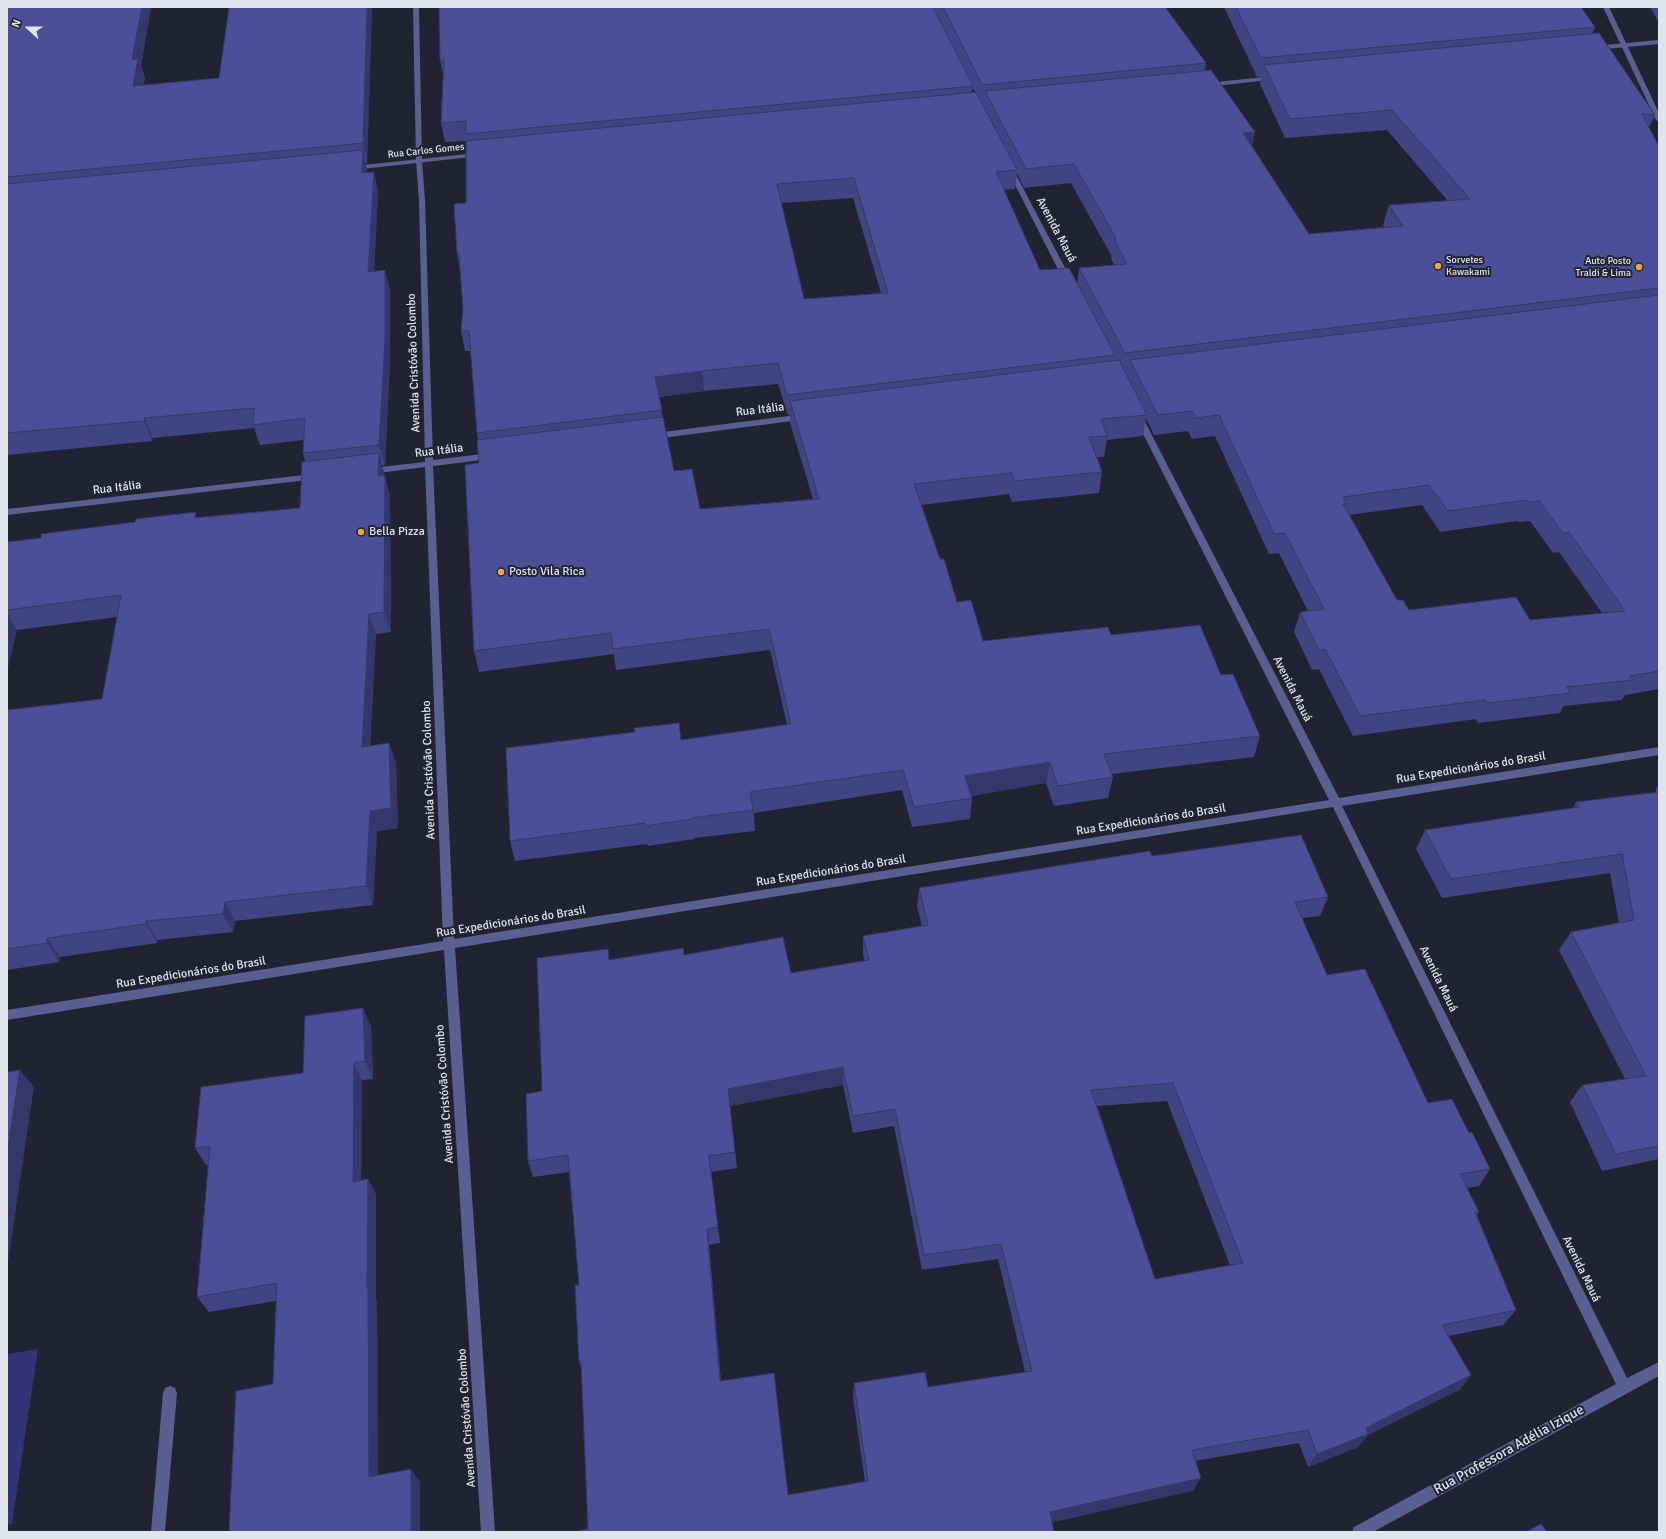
<!DOCTYPE html>
<meta charset="utf-8">
<style>
body{margin:0}
#map{position:relative;width:1666px;height:1539px;overflow:hidden;background:#212332;font-family:Signika,sans-serif}
canvas{display:block}
.frame{position:absolute;inset:0;border:8px solid #e1e3ed;pointer-events:none}
.north{position:absolute;left:8px;top:8px;width:40px;height:40px;-webkit-text-stroke:3px #212332;paint-order:stroke;rotate:291deg;font-size:11px;font-weight:700;line-height:16px;text-align:center;color:#e1e3ed}
.north::after{content:'';display:block;margin:auto;width:14px;height:18px;background:#e1e3ed;clip-path:polygon(50% 0,100% 100%,50% 72%,0 100%)}
</style>
<div id="map">
<canvas width="1666" height="1539"></canvas>
<div class="frame"></div>
<div class="north">N</div>
</div>
<script>
const g = document.querySelector('canvas').getContext('2d');
g.lineJoin = 'round';
function fill(path, color) { g.fillStyle = color; g.fill(path, 'evenodd'); }
const poly = rows => new Path2D(rows.map(r => 'M' + r).join(''));
function stroke(path, color, width, dash) { g.strokeStyle = color; g.lineWidth = width; g.lineCap = dash ? 'butt' : 'round'; g.setLineDash(dash || []); g.stroke(path); }
function label(font, color, halo, rows, align = 'center') {
  g.font = font + ' Signika,sans-serif'; g.lineWidth = 4; g.setLineDash([]); g.textBaseline = 'middle'; g.strokeStyle = halo; g.fillStyle = color; for (const [text, x, y, turn = 0] of rows) {
    g.save(); g.translate(x, y); g.rotate((+turn || 0) * Math.PI / 180); g.textAlign = isNaN(turn) ? turn : align; if (halo) g.strokeText(text, 0, 0); g.fillText(text, 0, 0); g.restore();
  }
}
fill(poly([
 [38,1349,12,1524,7,1525,7,1354]
]), '#333477');
fill(poly([
 [170,1386,175,1388,177,1393,165,1532,151,1532,163,1393,165,1388,170,1386]
]), '#5a5f91');
fill(poly([
 [413,7,419,7,422,161,425,200,433,460,490,453,494,456,490,459,433,466,454,939,1329,800,1134,416,1135,414,1141,414,1339,798,1659,747,1659,755,1342,806,1627,1378,1659,1362,1659,1376,1373,1532,1352,1532,1354,1527,1616,1384,1333,807,455,948,495,1532,481,1532,444,950,7,1020,7,1010,443,941,425,467,371,474,367,471,371,468,425,462,419,200,416,161,413,7],
 [1603,7,1609,7,1659,113,1659,122,1656,120,1603,7],
 [1010,167,1013,169,1072,281,1071,283,1065,283,1064,281,1007,169,1010,167],
 [804,414,808,417,807,419,655,439,651,436,655,433,804,414],
 [313,474,316,475,317,477,316,479,7,515,7,509,313,474]
]), '#5a5f91');
fill(poly([
 [1659,40,1659,44,1595,50,1592,48,1595,46,1659,40],
 [1275,76,1278,78,1277,79,1207,87,1204,85,1207,83,1275,76],
 [478,153,481,155,480,156,353,170,350,168,353,166,478,153]
]), '#5a5f91');
fill(poly([
 [7,7,151,7,141,66,145,78,143,86,219,78,372,7,367,163,366,163,367,170,367,173,374,172,378,192,374,271,390,290,390,360,385,465,382,465,384,473,384,475,390,496,391,632,376,634,370,746,389,743,396,763,398,828,377,831,373,905,235,921,233,932,157,940,157,943,60,957,59,962,7,970,7,710,102,699,117,617,17,630,7,671,7,542,41,538,198,517,300,508,305,461,303,453,303,440,260,445,254,428,153,438,152,441,7,455],
 [439,7,1165,7,1206,63,1205,71,1255,132,1252,146,1309,234,1385,227,1383,225,1389,205,1448,201,1387,130,1285,138,1260,84,1262,77,1257,77,1224,7,1581,7,1595,27,1592,34,1655,115,1649,128,1659,147,1659,689,1625,695,1622,700,1563,706,1560,713,1478,723,1476,719,1353,736,1319,669,1312,670,1294,632,1300,612,1308,611,1279,553,1269,554,1215,436,1192,439,1188,431,1154,435,1146,418,1143,436,1107,440,1104,457,1097,457,1102,472,1099,493,1012,502,1009,494,921,505,940,559,957,602,983,641,1111,635,1221,675,1260,736,1254,757,1111,774,1113,777,1108,798,1054,806,1046,783,971,796,972,798,970,819,912,827,902,790,754,813,755,831,694,838,694,839,648,846,647,844,515,861,510,841,681,740,787,725,770,650,616,670,614,654,479,672,474,651,479,463,478,440,477,433,471,351,465,351,461,331,463,309,459,264,457,253,466,203,466,141,445,142,441,123,443,74,440,60],
 [972,88,975,92,972,93],
 [1017,173,1024,188,1071,183,1111,255,1111,258,1114,265,1079,268,1077,284,1040,270,1004,190,1015,189],
 [853,198,881,293,804,299,781,203],
 [778,384,788,415,790,415,790,423,813,499,700,509,674,471,663,417,659,397,704,391],
 [1422,505,1440,532,1517,521,1518,522,1530,521,1553,553,1559,552,1602,613,1530,620,1409,610,1397,600,1349,515],
 [1650,7,1659,7,1659,23],
 [1659,784,1659,1159,1602,1171,1570,1102,1582,1085,1625,1079,1559,950,1571,932,1619,923,1610,873,1442,898,1416,849,1425,830,1573,808,1576,802,1656,792,1656,789],
 [1152,856,1328,897,1320,916,1302,918,1327,975,1428,1103,1469,1133,1490,1169,1479,1186,1467,1188,1479,1212,1477,1215,1516,1310,1503,1325,1448,1336,1471,1375,1459,1390,1368,1435,1358,1447,1308,1467,1299,1443,1195,1461,1193,1491,588,1529,582,1370,579,1362,579,1285,570,1172,533,1177,528,1161,542,1091,610,960,684,955,791,973,864,961,863,954,863,936,922,926,917,907,919,888],
 [843,1085,853,1133,894,1126,922,1270,998,1259,1025,1372,928,1387,854,1383,853,1397,865,1482,788,1495,721,1381,709,1245,720,1243,711,1172,737,1168,730,1106],
 [1167,1101,1230,1265,1155,1279,1097,1106],
 [371,1026,373,1079,362,1080,361,1180,368,1179,376,1195,376,1300,377,1303,378,1475,420,1482,420,1532,229,1532,273,1384,276,1301,209,1312,197,1297,208,1165,206,1165,195,1148,303,1073]
]), '#404482');
fill(poly([
 [142,7,151,7,141,66,145,78,140,106,133,86,132,59],
 [367,7,372,7,367,163,363,143],
 [1255,132,1251,151,1243,133],
 [363,150,367,170,367,193,362,173],
 [374,172,378,192,373,291,368,272],
 [385,270,390,290,390,360,385,465,379,445],
 [702,371,704,391,657,397,655,377],
 [145,418,153,438,152,441,144,421],
 [379,453,384,473,383,496,378,476],
 [385,475,390,496,391,632,384,612],
 [7,613,17,630,7,671],
 [369,614,376,634,368,767,362,747],
 [389,743,396,763,398,828,377,831,373,905,366,886,370,811],
 [1050,762,1046,783,963,797,965,776],
 [225,902,235,921,233,932,223,914],
 [146,921,157,940,157,943,146,924],
 [47,938,60,957,59,962,47,943],
 [363,1008,371,1026,373,1079,365,1061],
 [354,1063,362,1080,361,1198,353,1182],
 [843,1067,843,1085,729,1106,728,1089],
 [20,1070,34,1087,7,1269,7,1154],
 [368,1179,376,1195,376,1300,377,1303,378,1489,369,1477,367,1288],
 [707,1229,709,1245,722,1395,720,1381],
 [1471,1375,1459,1390,1368,1435,1358,1447,1308,1467,1317,1454,1366,1428],
 [411,1469,420,1482,420,1532,411,1532],
 [1201,1478,1193,1491,1045,1524,1050,1512]
]), '#34376a');
const building = poly([
 [7,7,142,7,132,59,138,59,133,86,219,78,229,7,367,7,363,143,7,177,7,7],
 [439,7,933,7,973,86,466,134,466,121,441,123,444,60,440,60,439,7],
 [943,7,1165,7,1206,63,982,85,943,7],
 [1236,7,1581,7,1595,27,1261,58,1236,7],
 [1599,33,1655,115,1642,114,1659,147,1659,288,1125,353,1079,268,1127,264,1114,238,1116,238,1074,164,1026,169,985,91,1211,70,1255,132,1243,133,1309,234,1403,226,1389,205,1470,199,1392,110,1290,119,1264,65,1599,33],
 [976,92,1017,170,996,172,1040,270,1069,268,1115,355,787,395,778,363,702,371,655,377,662,410,477,433,469,331,461,331,463,309,459,253,457,253,454,204,466,203,466,141,976,92],
 [854,178,888,293,804,299,777,184,854,178],
 [363,150,362,173,374,172,368,272,385,270,385,339,379,445,303,453,305,418,253,425,254,408,145,418,144,421,7,433,7,184,363,150],
 [1659,295,1659,671,1630,676,1633,680,1567,687,1570,693,1488,703,1485,700,1360,716,1325,649,1319,650,1300,612,1324,609,1285,533,1274,534,1219,415,1196,418,1192,411,1158,415,1130,360,1659,295],
 [1429,485,1448,511,1526,500,1527,502,1539,501,1563,533,1569,532,1625,611,1530,620,1516,597,1409,610,1403,600,1397,600,1343,504,1347,504,1343,497,1429,485],
 [1119,360,1147,415,1101,419,1107,436,1089,437,1102,472,1014,481,1012,473,914,484,940,559,944,559,957,602,971,600,983,641,1108,627,1111,635,1200,625,1221,675,1233,674,1260,736,1104,754,1113,777,1058,786,1050,762,965,776,972,798,914,807,903,770,750,792,753,810,692,818,692,819,645,826,645,823,510,841,506,748,635,732,634,728,679,723,681,740,791,724,769,629,613,649,611,633,474,651,465,465,479,463,477,440,663,417,674,471,692,469,700,509,819,499,790,401,1119,360],
 [379,453,378,476,385,475,384,612,369,614,362,747,389,743,391,808,370,811,366,886,225,902,223,914,146,921,146,924,47,938,47,943,7,949,7,710,102,699,121,595,7,610,7,542,41,538,41,534,135,522,136,519,196,512,195,518,300,508,302,462,379,453],
 [1659,792,1659,1146,1616,1154,1582,1085,1646,1076,1571,932,1634,920,1622,854,1451,879,1425,830,1579,807,1576,802,1659,792],
 [1301,835,1328,897,1295,902,1327,975,1365,969,1428,1103,1452,1099,1469,1133,1472,1132,1490,1169,1460,1174,1479,1212,1475,1212,1516,1310,1442,1325,1471,1375,1366,1428,1368,1434,1317,1454,1308,1430,1192,1450,1201,1478,1050,1512,1054,1532,573,1532,588,1529,581,1362,579,1362,575,1285,579,1285,568,1155,528,1161,526,1094,542,1091,537,958,608,949,609,960,683,948,684,955,783,937,791,973,869,960,863,936,928,925,919,888,1150,851,1152,856,1301,835],
 [843,1067,853,1116,895,1109,924,1255,1001,1244,1032,1371,928,1387,925,1372,854,1383,868,1481,788,1495,774,1373,720,1381,707,1229,718,1227,709,1156,735,1152,728,1089,843,1067],
 [1173,1083,1243,1263,1155,1279,1091,1090,1173,1083],
 [363,1008,365,1061,354,1063,353,1182,368,1179,367,1288,368,1288,369,1477,411,1469,411,1532,229,1532,236,1391,273,1384,277,1283,197,1297,210,1146,195,1148,201,1087,303,1073,305,1016,363,1008],
 [20,1070,7,1154,7,1072,20,1070],
 [1541,1524,1547,1532,1526,1532,1541,1524]
]);
fill(building, '#4b4f97');
stroke(building, '#34376a', 1);
for (const [x, y, r, color] of [
 [1438,266,4,"#f3a442"],
 [1639,267,4,"#f3a442"],
 [361,532,4,"#f3a442"],
 [501,572,4,"#f3a442"]
]) { const dot = new Path2D(); dot.arc(x, y, r, 0, 2 * Math.PI); g.fillStyle = color; g.fill(dot); stroke(dot, '#212332', 1.5); }
label('10px', '#e1e3ed', '#212332', [
 ["Rua Carlos Gomes",426,151,-6]
]);
label('10px', '#e1e3ed', '#212332', [
 ["Sorvetes",1446,260],
 ["Kawakami",1446,272],
 ["Auto Posto",1631,261,"right"],
 ["Traldi & Lima",1631,273,"right"]
], 'left');
label('12px', '#e1e3ed', '#212332', [
 ["Avenida Mauá",1056,230,62],
 ["Avenida Cristóvão Colombo",414,363,-92],
 ["Rua Itália",760,410,-7],
 ["Rua Itália",439,451,-7],
 ["Rua Itália",117,488,-7],
 ["Avenida Mauá",1292,689,63],
 ["Rua Expedicionários do Brasil",1471,768,-9],
 ["Avenida Cristóvão Colombo",429,770,-92],
 ["Rua Expedicionários do Brasil",1151,820,-9],
 ["Rua Expedicionários do Brasil",831,871,-9],
 ["Rua Expedicionários do Brasil",511,922,-9],
 ["Rua Expedicionários do Brasil",191,973,-9],
 ["Avenida Mauá",1438,979,64],
 ["Avenida Cristóvão Colombo",445,1094,-94],
 ["Avenida Mauá",1581,1269,64],
 ["Avenida Cristóvão Colombo",467,1418,-94]
]);
label('12px', '#e1e3ed', '#212332', [
 ["Bella Pizza",369,532],
 ["Posto Vila Rica",509,572]
], 'left');
label('14px', '#e1e3ed', '#212332', [
 ["Rua Professora Adélia Izique",1509,1450,-29]
]);
</script>
